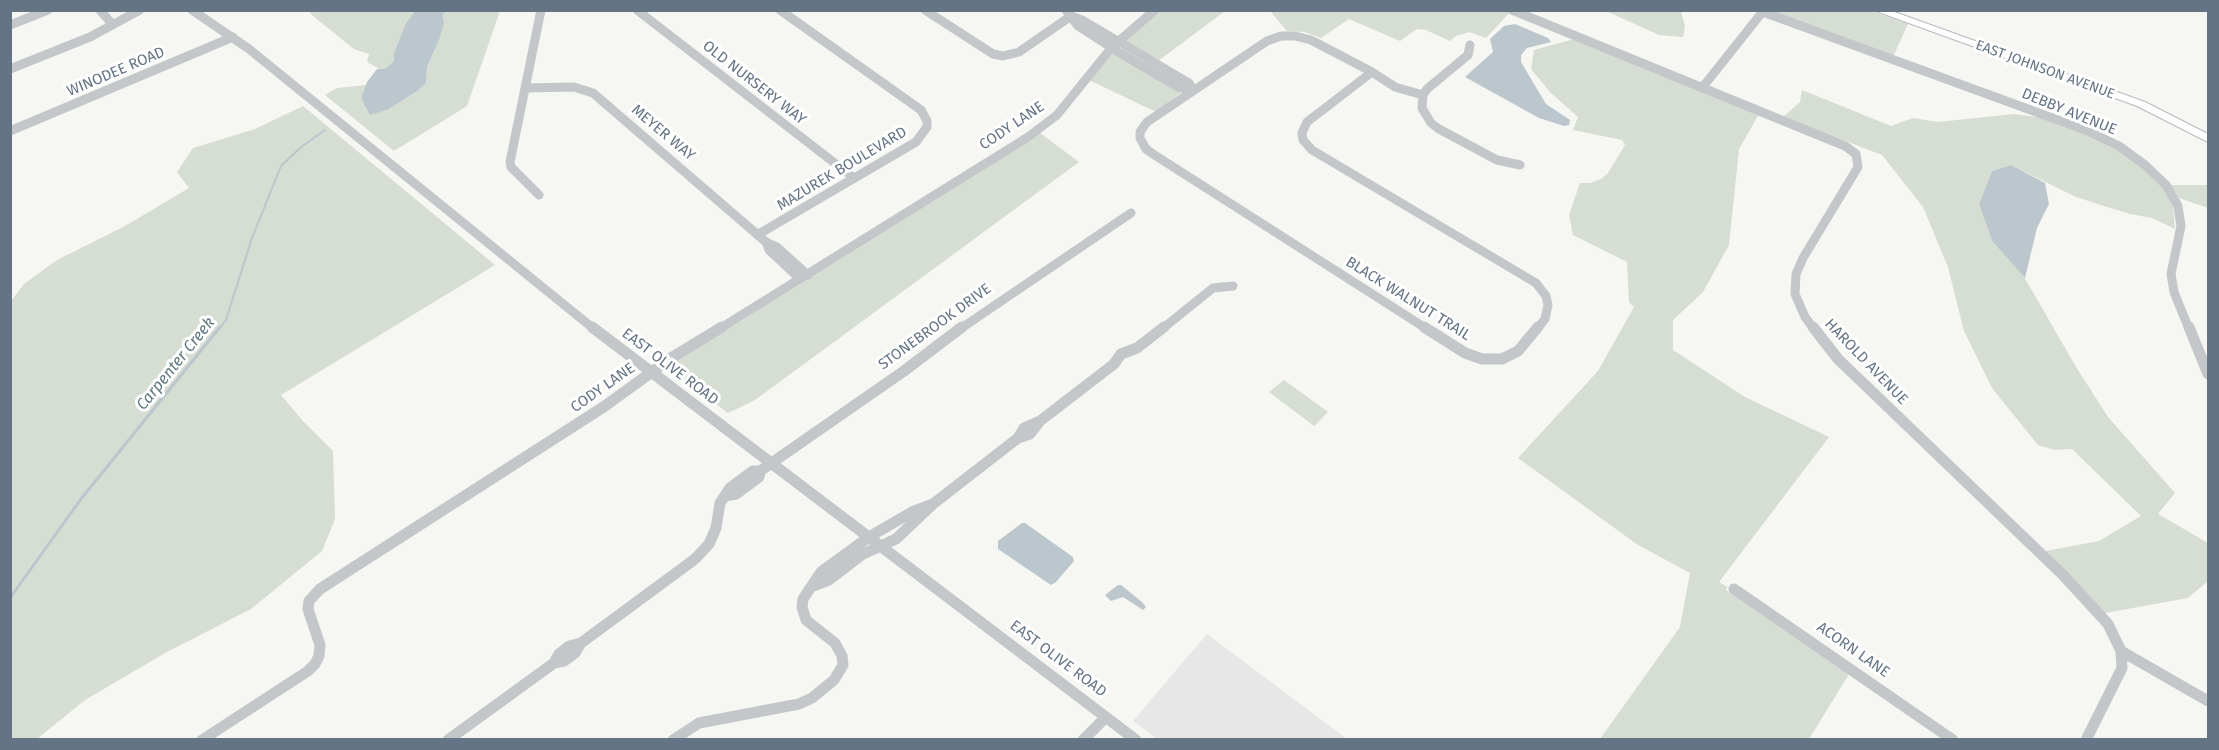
<!DOCTYPE html>
<style>
body{margin:0}
#map{position:relative;width:2219px;height:750px;overflow:hidden;background:#f6f6f2;font-family:"Fira Sans",sans-serif}
canvas{display:block}
.frame{position:absolute;inset:0;border:12px solid #647484;pointer-events:none}
</style>
<div id="map">
<canvas width="2219" height="750"></canvas>
<div class="frame"></div>
</div>
<script>
const g = document.querySelector('canvas').getContext('2d');
g.lineJoin = 'round';
function fill(path, color) { g.fillStyle = color; g.fill(path, 'evenodd'); }
const poly = rows => new Path2D(rows.map(r => 'M' + r).join(''));
function stroke(path, color, width, dash) { g.strokeStyle = color; g.lineWidth = width; g.lineCap = dash ? 'butt' : 'round'; g.setLineDash(dash || []); g.stroke(path); }
function label(font, color, halo, rows, align = 'center') {
  g.font = font + ' "Fira Sans",sans-serif'; g.lineWidth = 6; g.setLineDash([]); g.textBaseline = 'middle'; g.strokeStyle = halo; g.fillStyle = color; for (const [text, x, y, turn = 0] of rows) {
    g.save(); g.translate(x, y); g.rotate((+turn || 0) * Math.PI / 180); g.textAlign = isNaN(turn) ? turn : align; if (halo) g.strokeText(text, 0, 0); g.fillText(text, 0, 0); g.restore();
  }
}
fill(poly([
 [1207,634,1347,739,1157,739,1133,721]
]), '#e6e7e6');
fill(poly([
 [1505,10,1510,12,1486,38,1469,32,1456,36,1450,41,1426,30,1417,29,1400,41,1349,19,1321,38,1305,32,1287,31,1270,11],
 [309,11,415,11,406,23,394,51,394,61,383,71,367,62,369,54,354,49,313,16],
 [441,11,500,11,467,106,394,151,325,95,337,88,366,85,361,98,389,109,419,90,426,83,427,67,439,40],
 [1160,11,1225,11,1158,61,1124,40],
 [1606,11,1681,11,1685,26,1683,37,1659,35],
 [1772,11,1871,11,1908,24,1893,57],
 [1574,39,1759,114,1739,149,1729,245,1703,292,1673,320,1673,350,1745,397,1829,437,1719,582,1727,587,1726,590,1849,674,1809,739,1600,739,1680,627,1690,573,1638,545,1518,458,1598,371,1634,307,1629,302,1627,262,1573,235,1569,215,1580,183,1590,183,1601,179,1608,173,1625,145,1622,140,1573,130,1578,117,1550,92,1531,69,1534,50],
 [1112,52,1183,91,1156,112,1089,80],
 [1802,90,1891,126,1913,118,1938,122,2014,114,2044,118,2102,141,2130,157,2161,185,2173,205,2175,229,2152,218,2130,214,2076,197,2011,165,1992,171,1979,204,1992,241,2023,275,2076,367,2108,417,2175,493,2158,514,2208,543,2208,581,2188,598,2105,613,2046,551,2099,541,2141,516,2072,449,2055,450,2038,445,1992,388,1964,331,1948,267,1923,207,1882,155,1783,117,1800,102],
 [303,106,495,265,281,395,303,421,333,451,335,519,322,551,251,609,165,653,85,700,37,739,11,739,11,301,24,284,57,260,125,226,189,188,177,172,193,148,255,129],
 [1040,133,1079,162,755,400,728,413,666,367],
 [2170,185,2208,185,2208,208,2179,198],
 [1284,380,1328,412,1314,426,1269,392]
]), '#d6ddd3');
fill(poly([
 [415,11,441,11,444,23,439,40,427,67,426,83,419,90,389,109,370,115,361,98,367,82,377,69,385,69,394,61,394,52,406,23],
 [1515,24,1548,38,1551,42,1527,48,1521,55,1521,62,1546,104,1570,120,1569,125,1564,126,1539,118,1465,77,1493,52,1490,39,1504,26],
 [2011,165,2045,183,2049,204,2037,228,2025,278,1992,241,1979,204,1992,171],
 [1022,523,1025,523,1073,557,1074,561,1056,582,1051,585,998,549,998,541],
 [1118,585,1121,585,1142,602,1146,607,1143,610,1123,597,1111,601,1105,595]
]), '#bcc7cd');
stroke(poly([
 [439,19,445,10],
 [219,329,226,320,252,238,281,166,300,148,325,130]
]), '#bcc7cd', 2);
stroke(poly([
 [10,598,81,499,220,327]
]), '#bcc7cd', 3);
const major = poly([
 [1873,10,1889,10,2145,102,2208,134,2208,142,2137,106,1873,10]
]);
stroke(major, '#b6babe', 2);
stroke(poly([
 [100,10,112,24],
 [192,10,249,49,594,329],
 [637,10,854,178],
 [925,10,993,54,1003,56,1019,52,1071,16],
 [1066,10,1078,26,1120,53,1178,87,1193,90],
 [1512,10,1845,146,1856,154,1858,167,1803,258,1796,274,1795,294,1805,317,1814,329],
 [1763,12,2088,131,2119,146,2145,165,2166,185,2178,206,2181,226,2171,274,2174,292,2189,329],
 [1071,16,1084,21,1189,83,1193,90],
 [10,25,48,10],
 [1470,45,1468,55,1427,89,1423,95,1422,108,1431,123,1439,129,1497,160,1520,165],
 [10,69,90,37,140,10],
 [1372,72,1395,87,1423,95],
 [1372,72,1307,122,1302,133,1303,140,1312,150,1536,283,1546,296,1548,305,1545,319,1537,329],
 [1372,72,1311,40,1295,36,1281,36,1267,41,1147,122,1140,132,1140,138,1146,149,1153,154,1427,329],
 [525,88,574,87,593,93,766,242,777,247,808,275],
 [1702,88,1764,10],
 [10,131,233,37],
 [539,195,511,167,510,162,541,10],
 [757,235,916,142,927,127,927,121,921,110,780,10],
 [766,242,769,250,800,279],
 [719,329,1028,137,1057,115,1112,47,1155,10],
 [960,329,1131,213],
 [1162,329,1213,288,1233,286]
]), '#c3c7ca', 9);
stroke(poly([
 [592,327,1136,740],
 [1424,327,1465,353,1482,359,1502,359,1518,351,1538,327],
 [1813,327,1838,359,2063,575,2108,624,2121,651,2208,701],
 [2189,327,2208,374],
 [1018,438,1024,428,1040,421,1114,364,1121,354,1137,348,1164,327],
 [725,496,736,494,759,477,760,471],
 [813,586,829,580,863,554,896,539,933,504,1018,438,1030,434,1040,421],
 [1734,589,1953,740],
 [554,663,564,661,575,653,581,643,695,559,709,544,716,528,720,503,730,488,753,471,760,471,904,371,962,327],
 [202,740,308,671,315,664,319,656,320,645,308,609,309,601,320,589,605,406,671,358,722,327],
 [448,740,554,663,559,654,569,646,581,643],
 [673,740,699,723,799,704,812,698,834,680,843,665,842,656,835,643,806,620,802,607,803,599,821,572,869,537,912,512,933,504],
 [1083,740,1106,717],
 [2086,740,2122,668,2121,651]
]), '#c3c7ca', 11);
fill(major, '#fff');
label('14px', '#647484', '#fff', [
 ["EAST JOHNSON AVENUE",2045,70,20]
]);
label('15px', '#647484', '#fff', [
 ["WINODEE ROAD",116,72,-23],
 ["OLD NURSERY WAY",754,83,38],
 ["DEBBY AVENUE",2069,112,22],
 ["CODY LANE",1012,126,-34],
 ["MEYER WAY",663,133,40],
 ["MAZUREK BOULEVARD",842,169,-31],
 ["BLACK WALNUT TRAIL",1408,299,32],
 ["STONEBROOK DRIVE",935,327,-36],
 ["HAROLD AVENUE",1866,362,46],
 ["EAST OLIVE ROAD",670,367,37],
 ["CODY LANE",603,388,-35],
 ["ACORN LANE",1853,650,35],
 ["EAST OLIVE ROAD",1058,659,37]
]);
label('italic 16px', '#607780', '#fff', [
 ["Carpenter Creek",176,364,-51]
]);
</script>
